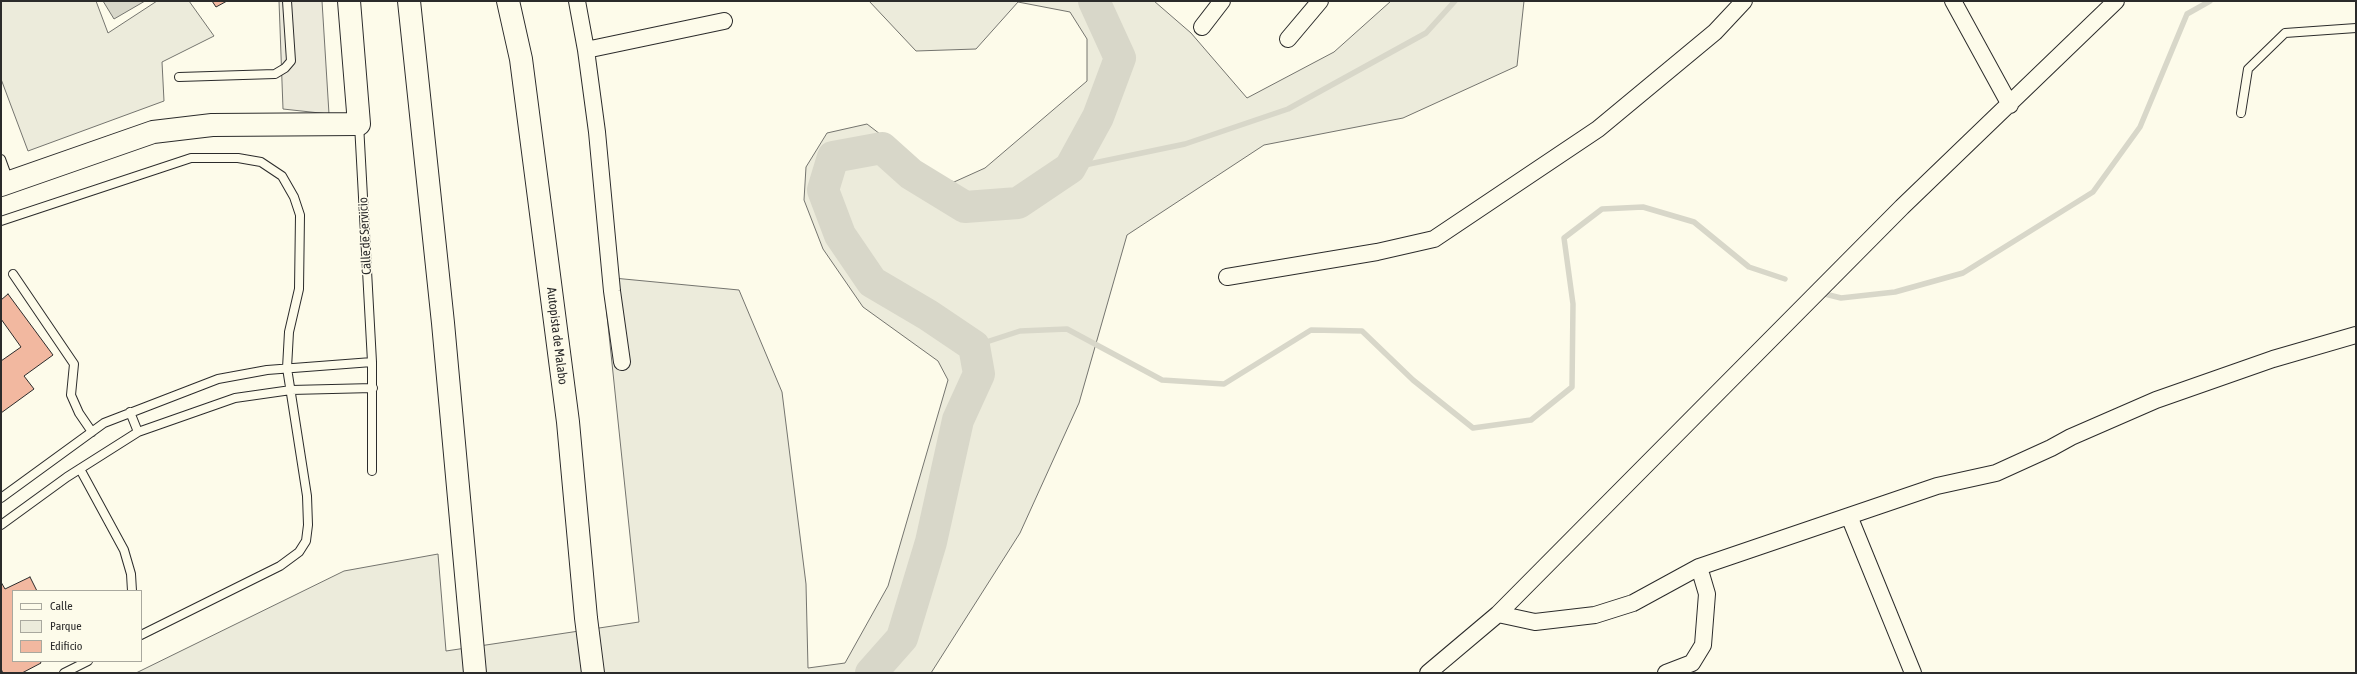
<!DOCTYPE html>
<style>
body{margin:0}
#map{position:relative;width:2357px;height:674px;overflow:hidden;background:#fdfbea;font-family:"Asap Condensed",sans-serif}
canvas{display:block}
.frame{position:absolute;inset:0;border:2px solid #2b2b2b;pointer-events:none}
.legend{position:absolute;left:12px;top:590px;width:130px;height:72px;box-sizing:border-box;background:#fdfbea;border:1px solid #a9a89e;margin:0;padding:5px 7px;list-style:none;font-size:12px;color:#2b2b2b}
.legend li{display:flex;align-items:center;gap:8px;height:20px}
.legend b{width:20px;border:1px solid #a9a89e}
</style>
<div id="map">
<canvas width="2357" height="674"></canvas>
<div class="frame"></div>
<ul class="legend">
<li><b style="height:5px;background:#fdfbea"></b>Calle</li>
<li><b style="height:11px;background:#ecebdb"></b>Parque</li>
<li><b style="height:11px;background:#f2b8a0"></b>Edificio</li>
</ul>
</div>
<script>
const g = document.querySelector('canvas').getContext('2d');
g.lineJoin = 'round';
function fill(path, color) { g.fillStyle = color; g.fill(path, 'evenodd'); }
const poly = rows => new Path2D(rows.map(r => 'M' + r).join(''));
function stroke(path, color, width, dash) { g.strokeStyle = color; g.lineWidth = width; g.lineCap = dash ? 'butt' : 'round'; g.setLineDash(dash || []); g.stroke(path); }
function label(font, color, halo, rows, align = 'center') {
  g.font = font + ' "Asap Condensed",sans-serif'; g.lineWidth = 3; g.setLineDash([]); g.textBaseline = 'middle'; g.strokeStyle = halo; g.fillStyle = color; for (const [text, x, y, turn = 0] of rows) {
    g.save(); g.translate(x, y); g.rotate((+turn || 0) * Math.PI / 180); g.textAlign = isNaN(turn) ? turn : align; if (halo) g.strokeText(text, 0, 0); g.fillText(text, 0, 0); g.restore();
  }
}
const green = poly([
 [1,1,96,1,108,33,157,1,189,1,214,36,162,62,164,101,28,151,1,79,1,1],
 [869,1,1154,1,1191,33,1247,98,1334,52,1391,1,1524,1,1517,66,1403,118,1264,145,1127,235,1079,403,1020,533,931,673,136,673,344,571,438,554,446,651,639,622,603,277,739,290,782,392,806,584,808,668,845,663,888,586,948,380,938,361,863,307,823,249,804,200,806,167,827,133,867,124,928,171,954,182,985,168,1087,81,1087,39,1070,12,1018,2,976,49,916,51,869,1]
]);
fill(green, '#ecebdb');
stroke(green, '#74746e', 1);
const parking = poly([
 [279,1,322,1,329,114,283,109,279,1]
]);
fill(parking, '#eceadb');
stroke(parking, '#74746e', 1);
const water = poly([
 [103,1,145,1,114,19,103,1]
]);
fill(water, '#d8d7c9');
stroke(water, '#74746e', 1);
stroke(poly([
 [1070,168,1185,144,1288,109,1426,33,1455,1],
 [1821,293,1841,298,1895,292,1963,273,2093,192,2140,127,2187,14,2210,1],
 [974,346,1020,331,1067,329,1162,380,1224,384,1311,330,1362,331,1413,380,1473,428,1531,420,1572,387,1573,304,1564,238,1602,209,1643,207,1694,222,1749,267,1785,279]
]), '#d8d7c9', 5.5);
stroke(poly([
 [871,673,902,638,931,542,958,420,979,374,974,346,928,315,872,282,840,235,823,190,833,157,882,148,911,174,965,207,1018,203,1070,168,1098,117,1120,58,1094,1]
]), '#d8d7c9', 32);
const building = poly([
 [212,1,227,1,216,7,212,1],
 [8,294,53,355,24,376,34,389,1,413,1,361,21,347,1,319,1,300,8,294],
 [30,577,37,591,13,591,13,661,40,661,41,663,22,673,3,673,1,669,1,582,5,589,30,577]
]);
fill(building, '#f2b8a0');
stroke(building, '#2b2b2b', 1);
const lane = poly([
 [179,77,275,74,285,68,291,61,287,1],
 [2241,113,2248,69,2285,33,2356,28],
 [359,124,372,362,372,471],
 [1,159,9,181],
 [1,221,191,158,238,158,261,162,282,176,294,197,300,215,299,289,289,332,287,368,307,496,308,525,306,541,299,552,280,566,141,635],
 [13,274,74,364,71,395,79,413,92,432],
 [130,412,138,432],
 [80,469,124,550,131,574,132,591],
 [1,498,104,423,218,379,267,370,372,362],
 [1,525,67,477,138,432,235,398,291,390,373,388],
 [64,673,88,661]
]);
const street = poly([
 [577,1,586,50,597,132,612,291,622,362],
 [1953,1,2010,105],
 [1202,27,1222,1],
 [1288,39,1320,1],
 [586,50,724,21],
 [1227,277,1377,252,1434,239,1598,129,1715,32,1744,1],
 [1849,516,1913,673],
 [1498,614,1535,622,1595,615,1633,603,1699,567,1937,486,1996,473,2051,448,2071,437,2156,400,2273,359,2356,335],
 [1428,673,1498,614,1902,207,2116,1],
 [1666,673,1692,663,1703,645,1707,594,1699,567]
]);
const secondary = poly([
 [1,185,153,132,212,125,359,124,349,1]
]);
const highway = poly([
 [409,1,443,323,475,673],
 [508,1,521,59,568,422,586,618,593,673]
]);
stroke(lane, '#2b2b2b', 10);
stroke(street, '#2b2b2b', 18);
stroke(secondary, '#2b2b2b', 24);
stroke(highway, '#2b2b2b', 24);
stroke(lane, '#fdfbea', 8);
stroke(street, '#fdfbea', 16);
stroke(secondary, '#fdfbea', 22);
stroke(highway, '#fdfbea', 22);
label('13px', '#2b2b2b', '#fdfbea', [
 ["Calle de Servicio",365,236,-93],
 ["Autopista de Malabo",557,336,83]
]);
</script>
